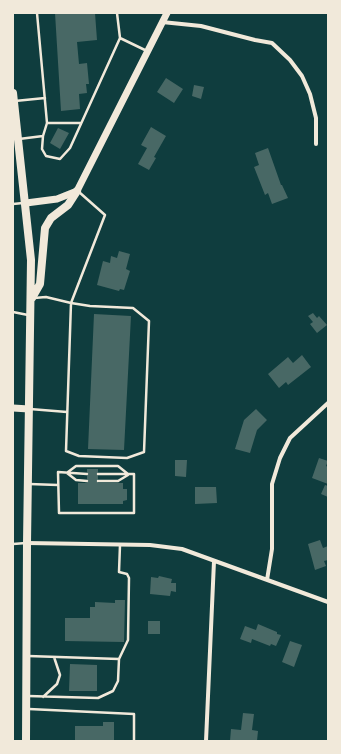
<!DOCTYPE html>
<style>
body{margin:0}
#map{position:relative;width:341px;height:754px;overflow:hidden;background:#0f3d3e;font-family:Arial,sans-serif}
canvas{display:block}
.frame{position:absolute;inset:0;border:14px solid #f1e9da;pointer-events:none}
</style>
<div id="map">
<canvas width="341" height="754"></canvas>
<div class="frame"></div>
</div>
<script>
const g = document.querySelector('canvas').getContext('2d');
g.lineJoin = 'round';
function fill(path, color) { g.fillStyle = color; g.fill(path, 'evenodd'); }
const poly = rows => new Path2D(rows.map(r => 'M' + r).join(''));
function stroke(path, color, width, dash) { g.strokeStyle = color; g.lineWidth = width; g.lineCap = dash ? 'butt' : 'round'; g.setLineDash(dash || []); g.stroke(path); }
fill(poly([
 [55,13,95,13,97,40,77,42,79,64,87,63,89,84,86,84,87,93,79,94,80,109,61,111],
 [166,78,183,89,174,103,157,92],
 [194,85,204,87,201,99,192,96],
 [151,127,166,136,154,157,156,158,149,170,138,164,147,148,141,145],
 [58,128,69,133,60,149,50,143],
 [268,148,281,185,282,185,288,198,272,204,268,193,265,195,254,167,259,165,255,153],
 [119,251,130,254,126,269,130,271,124,290,120,289,119,291,97,285,103,261,110,263,111,256,117,258],
 [313,313,317,318,319,316,327,325,317,333,310,324,313,322,308,316],
 [94,314,131,316,124,450,88,449],
 [302,355,311,367,288,385,286,382,279,388,268,374,288,357,293,363],
 [256,409,267,420,257,430,250,453,235,449,244,420],
 [319,458,328,461,326,466,328,467,328,484,312,478],
 [175,460,187,460,186,477,175,476],
 [87,469,98,469,98,483,123,483,123,489,127,489,127,500,123,501,123,504,78,504,78,483,87,483],
 [325,485,328,486,328,497,321,494],
 [195,487,216,487,217,503,195,504],
 [320,540,323,548,328,546,328,560,324,561,326,566,315,570,308,544],
 [159,576,172,579,171,583,176,583,176,592,171,591,170,596,150,594,151,577,158,578],
 [115,600,125,600,124,642,65,641,65,618,90,618,90,607,95,607,95,602,115,603],
 [148,621,160,621,160,634,148,634],
 [258,624,277,632,277,634,281,635,276,646,271,644,270,646,252,639,251,643,240,639,245,626,256,630],
 [290,641,302,645,294,667,282,662],
 [70,664,97,665,97,691,69,691],
 [243,713,254,714,252,730,258,731,257,741,230,741,231,729,241,730],
 [103,722,114,722,114,741,75,741,75,726,103,726]
]), '#486865');
stroke(poly([
 [37,13,47,123,43,136,42,149,46,156,60,159,70,148,120,38,117,13],
 [120,38,147,51],
 [15,101,45,98],
 [47,123,80,123],
 [19,139,43,136],
 [13,204,23,203],
 [34,298,46,297,71,303,90,306,133,308,149,321,144,452,127,458,79,456,66,451,71,303,105,215,79,192],
 [13,312,28,315],
 [30,409,67,412],
 [68,472,76,466,118,466,128,474],
 [67,473,76,480,87,481],
 [87,474,58,472,59,513,134,513,134,474,98,474],
 [98,481,118,481,128,475],
 [29,484,58,485],
 [13,544,26,543],
 [28,656,119,659],
 [28,696,98,698,113,691,118,681,119,659,128,640,129,578,127,574,119,572,120,545],
 [43,697,57,684,60,675,54,657],
 [29,709,134,714,134,741]
]), '#f1e9da', 2.5);
stroke(poly([
 [162,22,201,26,255,40,272,43,290,60,302,76,310,94,316,118,316,144],
 [27,543,150,545,182,549,328,602],
 [267,580,272,549,272,484,280,458,290,438,328,403],
 [206,741,214,561]
]), '#f1e9da', 4);
stroke(poly([
 [26,203,57,199,77,191,167,13],
 [13,408,29,409]
]), '#f1e9da', 7);
stroke(poly([
 [13,93,31,260,27,543,26,741],
 [32,298,40,284,45,228,51,218,68,205,77,191]
]), '#f1e9da', 8);
</script>
